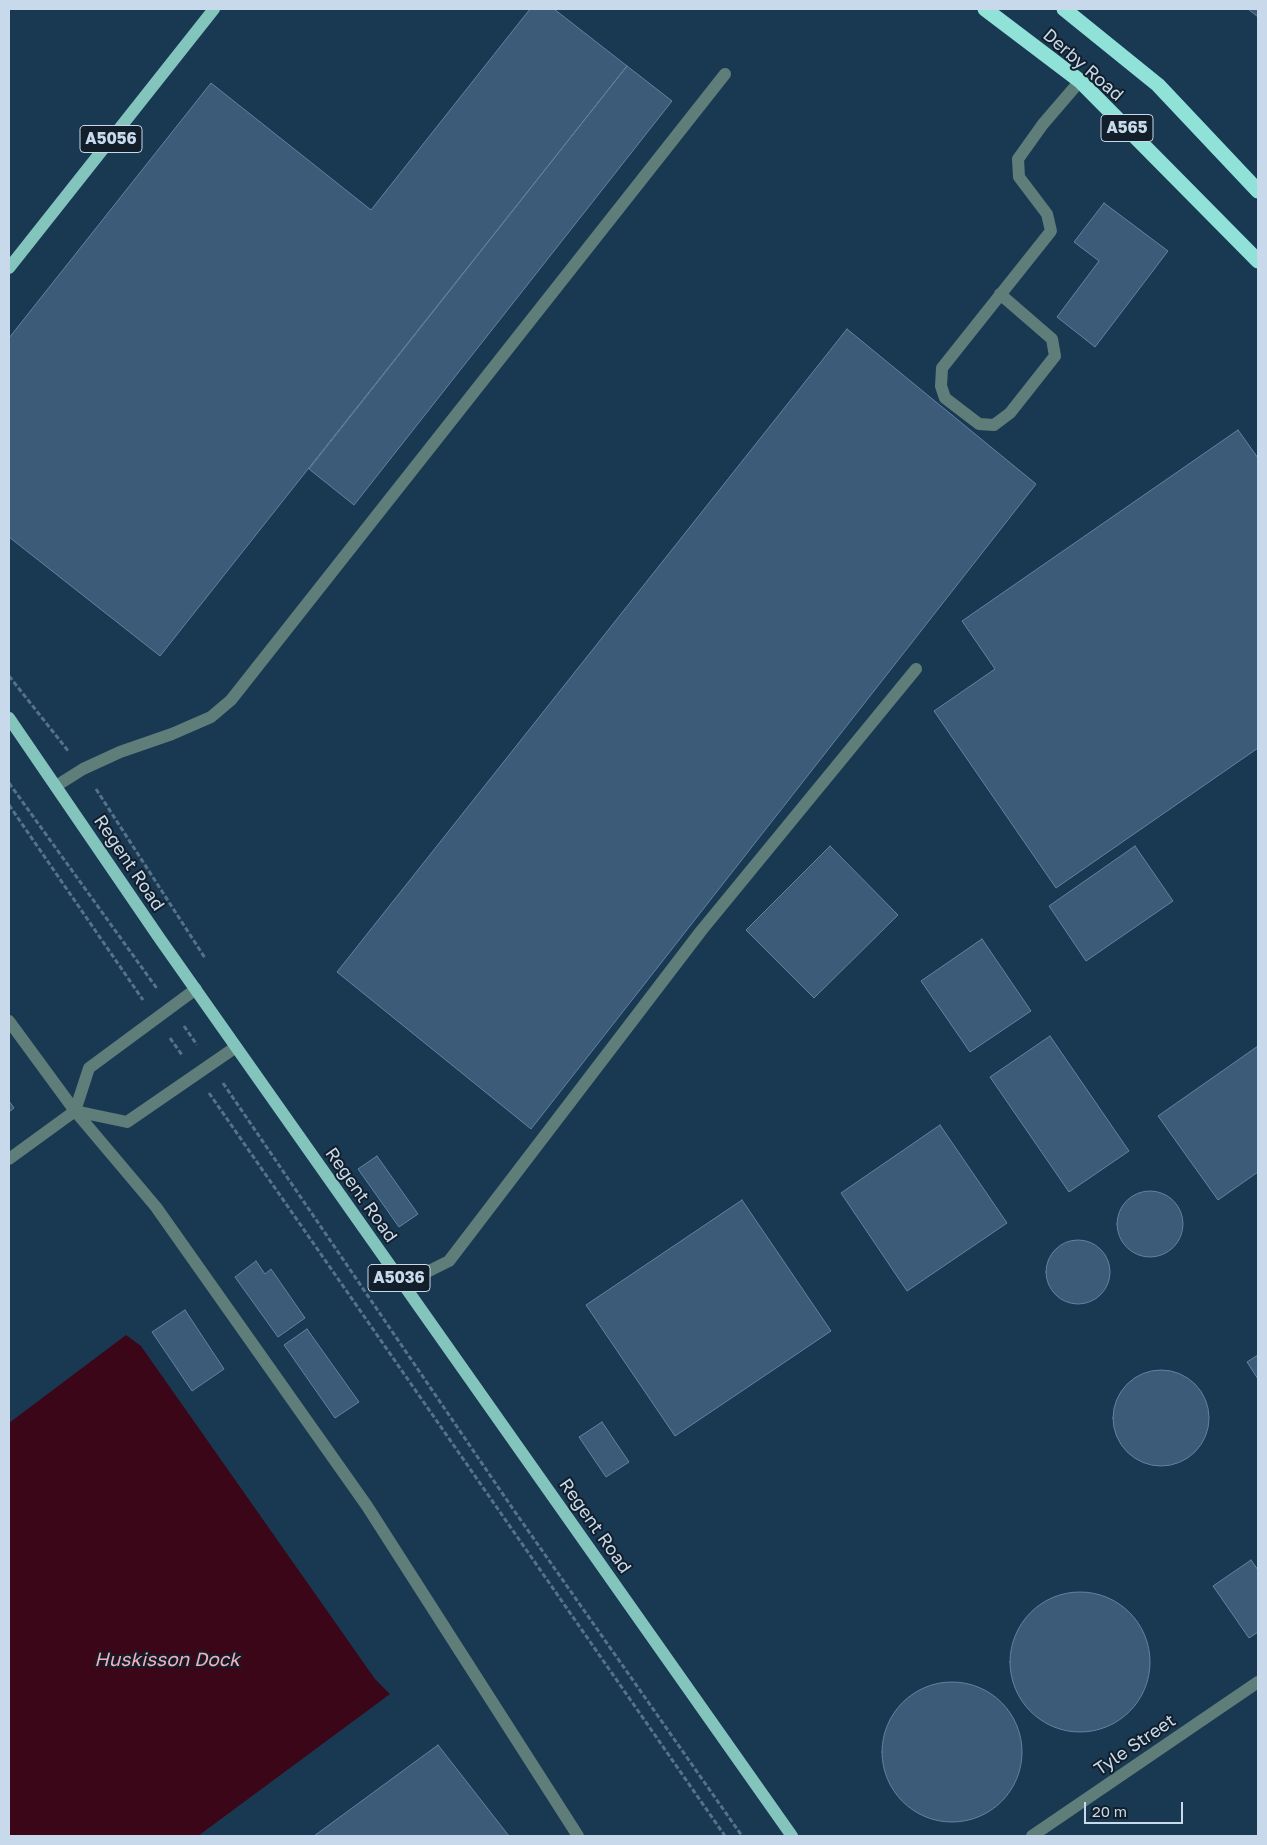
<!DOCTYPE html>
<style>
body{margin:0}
#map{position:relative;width:1267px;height:1845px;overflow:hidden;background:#193953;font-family:"Golos Text",sans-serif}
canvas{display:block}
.frame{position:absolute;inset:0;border:10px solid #c7d9ea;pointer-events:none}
.scale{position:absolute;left:1084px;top:1802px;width:99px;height:22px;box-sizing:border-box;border:2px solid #c7d9ea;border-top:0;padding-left:6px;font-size:15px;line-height:18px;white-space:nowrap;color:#c7d9ea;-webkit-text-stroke:4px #121f2b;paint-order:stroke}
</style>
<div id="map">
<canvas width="1267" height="1845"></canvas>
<div class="frame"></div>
<div class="scale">20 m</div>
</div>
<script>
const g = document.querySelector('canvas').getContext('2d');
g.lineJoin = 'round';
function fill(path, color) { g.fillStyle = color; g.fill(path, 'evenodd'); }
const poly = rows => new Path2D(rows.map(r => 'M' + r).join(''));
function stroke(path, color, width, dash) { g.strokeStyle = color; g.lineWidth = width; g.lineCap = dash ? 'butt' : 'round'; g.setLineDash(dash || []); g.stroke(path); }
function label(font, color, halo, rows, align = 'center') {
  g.font = font + ' "Golos Text",sans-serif'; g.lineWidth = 4; g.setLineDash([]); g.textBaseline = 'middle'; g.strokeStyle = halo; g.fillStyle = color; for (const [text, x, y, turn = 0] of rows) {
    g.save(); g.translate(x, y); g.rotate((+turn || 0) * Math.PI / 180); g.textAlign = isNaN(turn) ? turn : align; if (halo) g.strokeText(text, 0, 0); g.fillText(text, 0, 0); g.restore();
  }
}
fill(poly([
 [126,1335,141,1346,375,1679,390,1694,198,1836,9,1836,9,1423]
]), '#3b0718');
const building = poly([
 [530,9,554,9,627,66,160,656,9,537,9,338,211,83,371,210,530,9],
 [1248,9,1258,9,1258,17,1248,9],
 [627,66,672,101,354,505,309,469,627,66],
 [1104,203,1168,251,1095,347,1057,317,1099,261,1074,242,1104,203],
 [847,329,1036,484,531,1129,337,972,847,329],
 [1238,430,1258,458,1258,748,1056,888,934,711,995,669,962,621,1238,430],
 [830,846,898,915,814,998,746,930,830,846],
 [1135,846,1173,901,1086,961,1049,906,1135,846],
 [982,939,1031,1011,970,1052,921,981,982,939],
 [1050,1036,1129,1151,1069,1192,990,1077,1050,1036],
 [1258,1046,1258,1172,1218,1200,1158,1116,1258,1046],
 [9,1101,14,1108,9,1112,9,1101],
 [940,1125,1007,1223,907,1291,841,1193,940,1125],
 [377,1156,418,1214,399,1227,358,1169,377,1156],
 '1117 1224a33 33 0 1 1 66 0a33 33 0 1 1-66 0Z',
 [742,1200,831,1331,675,1436,586,1305,742,1200],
 '1046 1272a32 32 0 1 1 64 0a32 32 0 1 1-64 0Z',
 [256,1261,265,1274,271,1269,305,1318,278,1337,235,1277,256,1261],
 [185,1310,224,1369,192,1391,152,1332,185,1310],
 [307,1329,359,1402,335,1418,284,1345,307,1329],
 [1258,1355,1258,1379,1247,1362,1258,1355],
 '1113 1418a48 48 0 1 1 96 0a48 48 0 1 1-96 0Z',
 [602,1422,629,1462,606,1477,579,1437,602,1422],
 [1251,1560,1258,1570,1258,1632,1249,1638,1213,1586,1251,1560],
 '1010 1662a70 70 0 1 1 140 0a70 70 0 1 1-140 0Z',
 '882 1752a70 70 0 1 1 140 0a70 70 0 1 1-140 0Z',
 [438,1745,509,1836,314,1836,438,1745]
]);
fill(building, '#3b5b78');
stroke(building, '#6183a1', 1);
stroke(poly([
 [9,676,69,752],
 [9,783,158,990],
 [96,789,205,958],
 [9,805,143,1000],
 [184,1026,197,1045],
 [170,1038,182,1055],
 [223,1083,513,1509,742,1836],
 [209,1093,725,1836]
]), '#577288', 3, [5, 2.5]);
stroke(poly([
 [1000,294,1052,339,1055,356,1010,413,994,425,979,424,945,398,941,386,942,368,1051,231,1047,214,1019,177,1018,159,1043,124,1080,81],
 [56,786,83,769,120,752,172,734,211,717,231,700,725,74],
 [9,1021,75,1111,156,1207,367,1506,578,1836],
 [75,1111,127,1122,236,1047],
 [9,1159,75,1111,89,1068,196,989],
 [403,1284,449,1261,701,931,916,669],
 [1032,1836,1258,1682]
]), '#5f7e7a', 12);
stroke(poly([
 [9,268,214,9],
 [9,718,160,939,792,1836]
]), '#83c5bd', 12);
stroke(poly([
 [985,9,1080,81,1258,261],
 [1064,9,1158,85,1258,191]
]), '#90e1d7', 15);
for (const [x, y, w] of [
 [1127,128,52],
 [111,139,62],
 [399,1278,62]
]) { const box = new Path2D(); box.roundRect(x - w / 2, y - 13.5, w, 27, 4); g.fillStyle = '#121f2b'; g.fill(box); stroke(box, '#c7d9ea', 1); }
label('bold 16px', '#c7d9ea', null, [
 ["A565",1127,128],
 ["A5056",111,139],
 ["A5036",399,1278]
]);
label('18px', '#c7d9ea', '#121f2b', [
 ["Derby Road",1083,65,41],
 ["Regent Road",129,863,56],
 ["Regent Road",361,1195,55],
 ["Regent Road",595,1526,55],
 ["Tyle Street",1135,1745,-34]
]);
label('italic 19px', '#f7adbb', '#121f2b', [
 ["Huskisson Dock",167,1660]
]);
</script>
